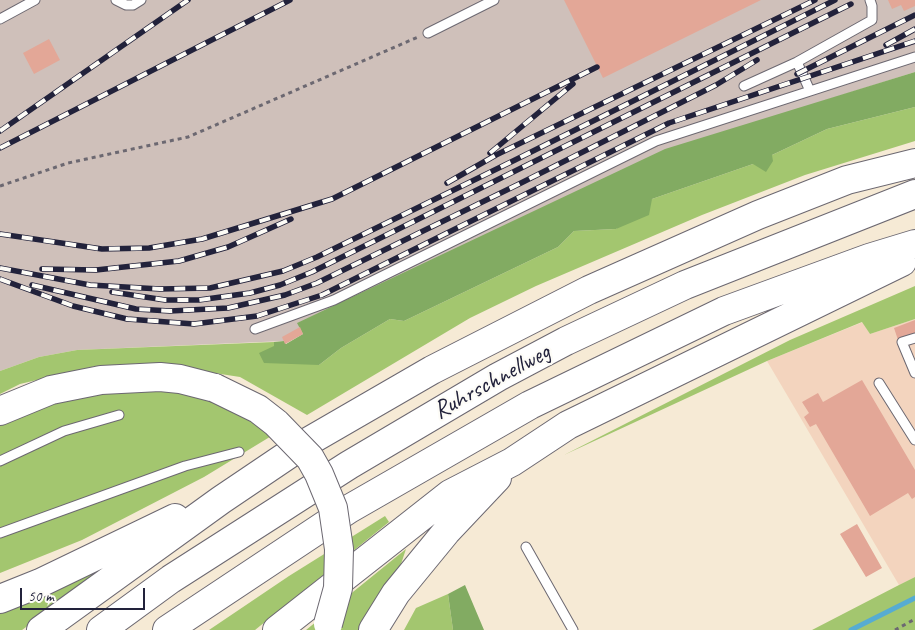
<!DOCTYPE html>
<style>
body{margin:0}
#map{position:relative;width:915px;height:630px;overflow:hidden;background:#f6ead5;font-family:Caveat,sans-serif}
canvas{display:block}
.scale{position:absolute;left:20px;top:588px;width:125px;height:22px;box-sizing:border-box;border:2px solid #22223b;border-top:0;padding-left:6px;font-size:15px;line-height:18px;white-space:nowrap;color:#22223b;-webkit-text-stroke:4px #fdfcf7;paint-order:stroke}
</style>
<div id="map">
<canvas width="915" height="630"></canvas>
<div class="scale">50 m</div>
</div>
<script>
const g = document.querySelector('canvas').getContext('2d');
g.lineJoin = 'round';
function fill(path, color) { g.fillStyle = color; g.fill(path, 'evenodd'); }
const poly = rows => new Path2D(rows.map(r => 'M' + r).join(''));
function stroke(path, color, width, dash) { g.strokeStyle = color; g.lineWidth = width; g.lineCap = dash ? 'butt' : 'round'; g.setLineDash(dash || []); g.stroke(path); }
function label(font, color, halo, rows, align = 'center') {
  g.font = font + ' Caveat,sans-serif'; g.lineWidth = 4.5; g.setLineDash([]); g.textBaseline = 'middle'; g.strokeStyle = halo; g.fillStyle = color; for (const [text, x, y, turn = 0] of rows) {
    g.save(); g.translate(x, y); g.rotate((+turn || 0) * Math.PI / 180); g.textAlign = isNaN(turn) ? turn : align; if (halo) g.strokeText(text, 0, 0); g.fillText(text, 0, 0); g.restore();
  }
}
fill(poly([
 [915,319,915,577,899,585,767,361,863,322,870,334]
]), '#f3d4be');
fill(poly([
 [0,0,915,0,915,72,823,101,361,294,298,323,303,334,285,344,284,341,77,350,39,357,0,371]
]), '#cfc0ba');
fill(poly([
 [915,107,915,141,805,175,702,215,536,286,470,318,307,415,240,377,150,363,96,366,20,384,0,394,0,371,39,357,77,350,274,342,274,346,319,365,341,348,390,319,404,321,558,247,574,231,616,229,652,199,753,164,827,129],
 [915,286,915,319,870,334,862,322,767,361,564,455,790,340],
 [161,390,191,394,230,407,273,435,204,477,82,540,0,573,0,426,39,406,101,391],
 [385,516,389,522,255,630,209,630,289,576],
 [406,549,400,567,363,630,306,630],
 [99,569,100,573,22,630,0,630,0,612],
 [915,577,915,630,812,630,899,585],
 [448,594,453,630,404,630,416,608]
]), '#a3c66f');
fill(poly([
 [915,72,915,107,827,129,772,155,773,161,766,172,753,164,652,199,649,215,616,229,574,231,558,247,404,321,390,319,341,348,319,365,264,363,259,353,274,346,274,342,284,341,286,344,303,334,297,323,665,149],
 [465,585,484,630,453,630,448,594]
]), '#82ab62');
stroke(poly([
 [851,630,915,598]
]), '#56acd2', 5);
fill(poly([
 [564,0,761,0,603,78],
 [888,0,915,0,915,6,904,11,901,5,892,9],
 [49,39,60,60,34,74,23,53],
 [915,320,915,335,898,340,894,328],
 [300,327,303,334,285,344,282,337],
 [862,380,915,470,915,497,912,499,908,493,870,516,816,424,810,427,804,417,809,413,802,402,818,393,823,402],
 [857,524,882,568,866,577,840,534]
]), '#e3a797');
const service = poly([
 [116,0,126,5,133,5,141,0],
 [0,19,35,0],
 [428,33,494,0],
 [744,86,797,62],
 [810,91,797,62,872,20,872,6,870,0],
 [255,329,334,300,656,141,915,57],
 [915,338,902,342,915,373],
 [879,383,915,440],
 [0,461,64,431,119,415],
 [0,533,185,466,239,452],
 [526,547,573,630]
]);
const motorway = poly([
 [0,411,51,390,101,380,160,377,180,379,215,388],
 [0,599,40,583,175,518],
 [41,630,221,500,304,444,432,370,589,290,758,215,847,180,915,163],
 [101,630,171,579,349,465,498,377,566,341,685,285,915,194],
 [167,630,349,509,530,405,724,311,869,258,915,244],
 [277,630,450,494,512,462,568,425,902,262],
 [373,630,396,593,446,532,497,478]
]);
stroke(service, '#6c6871', 11);
stroke(motorway, '#6c6871', 30);
stroke(poly([
 [0,186,68,163,188,137,418,37],
 [895,630,915,619]
]), '#6c6871', 3, [4, 4]);
stroke(service, '#fff', 9);
stroke(motorway, '#fff', 28);
const rail = poly([
 [886,45,915,29],
 [797,74,915,15],
 [0,131,188,0],
 [0,148,290,0],
 [490,153,573,84],
 [447,183,496,155,815,0],
 [0,234,102,249,149,248,202,239,332,199,597,67],
 [0,268,90,285,160,289,210,288,283,271,317,257,515,160,835,0],
 [42,269,96,270,179,261,228,247,291,219],
 [0,279,73,306,127,319,194,324,257,316,322,295,669,123,915,41],
 [32,285,136,309,170,311,228,308,285,295,317,283,521,183,716,85,757,60],
 [112,292,165,300,199,300,250,293,280,285,312,272,851,4]
]);
stroke(rail, '#22223b', 5.5);
stroke(rail, '#fdfcf7', 4, [11]);
const motorwayBridge = poly([
 [215,388,258,409,276,423,310,458,319,474,333,508,339,549,338,588,328,624]
]);
stroke(motorwayBridge, '#6c6871', 30, []);
stroke(motorwayBridge, '#fff', 28);
label('25px', '#22223b', '#fdfcf7', [
 ["Ruhrschnellweg",492,382,-29]
]);
</script>
